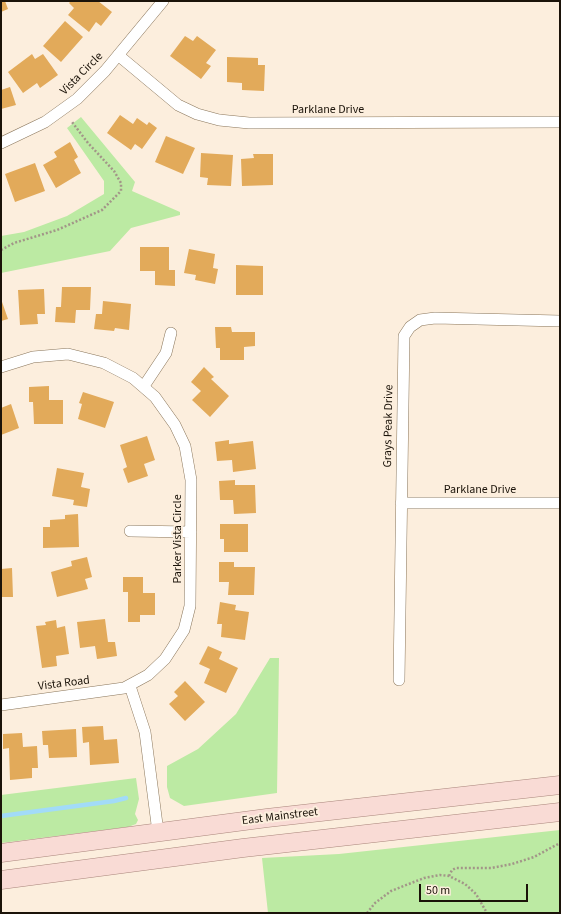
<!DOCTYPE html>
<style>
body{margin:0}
#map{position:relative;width:561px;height:914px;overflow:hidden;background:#fceedd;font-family:"Source Sans 3",sans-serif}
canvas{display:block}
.frame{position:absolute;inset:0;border:2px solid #1b1309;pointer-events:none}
.scale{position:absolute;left:419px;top:884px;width:109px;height:18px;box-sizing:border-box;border:2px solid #1b1309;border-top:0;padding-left:5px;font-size:12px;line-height:14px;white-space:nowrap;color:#1b1309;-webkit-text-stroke:3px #fceedd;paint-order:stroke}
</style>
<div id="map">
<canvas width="561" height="914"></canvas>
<div class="frame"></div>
<div class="scale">50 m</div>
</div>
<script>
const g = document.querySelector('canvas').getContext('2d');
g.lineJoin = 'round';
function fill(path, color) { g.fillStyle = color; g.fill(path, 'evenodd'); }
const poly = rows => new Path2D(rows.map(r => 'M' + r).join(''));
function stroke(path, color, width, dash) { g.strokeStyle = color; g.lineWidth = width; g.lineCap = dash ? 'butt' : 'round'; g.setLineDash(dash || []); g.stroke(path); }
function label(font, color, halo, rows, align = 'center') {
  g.font = font + ' "Source Sans 3",sans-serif'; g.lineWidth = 4; g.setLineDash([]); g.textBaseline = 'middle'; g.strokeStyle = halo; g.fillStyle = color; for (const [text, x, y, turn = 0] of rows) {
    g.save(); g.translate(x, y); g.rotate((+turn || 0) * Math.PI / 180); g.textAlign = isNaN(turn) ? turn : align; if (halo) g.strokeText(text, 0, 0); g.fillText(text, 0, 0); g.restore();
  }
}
fill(poly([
 [81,117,135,182,132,191,180,212,180,215,131,228,110,251,1,273,1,236,24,232,67,216,104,194,104,181,67,128],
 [270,658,279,658,277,793,184,806,170,798,167,787,167,766,198,749,236,714],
 [136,778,139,799,135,814,138,820,136,824,128,827,1,843,1,795],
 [560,830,560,913,268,913,262,858,339,854]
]), '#bceaa3');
stroke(poly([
 [1,816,114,801,126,798]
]), '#a2dbf8', 4.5);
fill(poly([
 [1,1,5,1,8,9,1,12],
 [71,1,98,1,112,12,101,26,96,22,89,32,68,15,74,8,69,3],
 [65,21,83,37,61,62,43,46],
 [185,36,193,41,197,36,216,50,206,63,211,66,201,79,170,56],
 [32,54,35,59,43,54,58,75,40,88,37,83,23,93,8,72],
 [227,57,258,58,258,65,265,65,264,91,242,90,242,83,227,82],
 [10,87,16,105,1,109,1,90],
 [120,115,133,124,137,118,147,125,149,122,157,128,142,149,135,144,131,150,107,133],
 [166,136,195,148,183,174,155,162],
 [70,142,78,157,74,160,81,173,56,188,43,165,57,157,54,152],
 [201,153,233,155,231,186,207,185,208,178,200,177],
 [253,154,273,154,273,185,242,186,241,159,254,158],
 [35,163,45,191,15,202,5,174],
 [140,247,169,247,169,270,175,270,175,286,155,285,155,271,140,271],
 [189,249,215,254,213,268,218,269,215,284,195,280,196,275,184,273],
 [236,265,263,266,263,295,236,295],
 [62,287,91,287,90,310,76,310,75,323,55,322,56,307,61,307],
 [44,289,45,314,37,314,38,324,20,325,18,290],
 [1,299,8,319,1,321],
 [103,301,131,304,129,330,115,328,114,331,94,329,96,314,102,314],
 [215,327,231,327,232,332,255,332,255,346,244,347,244,360,220,360,220,348,216,348],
 [204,367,214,377,211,379,229,396,210,417,192,400,201,391,191,382],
 [49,386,49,400,63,400,63,424,34,424,33,402,29,402,29,387],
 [83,392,114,402,105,428,78,419,82,404,79,403],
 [11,404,19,428,1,435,1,408],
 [147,436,155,460,144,464,148,476,128,483,123,469,127,467,120,445],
 [229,440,229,444,253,441,256,469,233,472,232,460,217,461,215,442],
 [57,468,84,473,81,487,90,489,87,507,73,505,74,500,52,496],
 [235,480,235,485,255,485,256,513,234,514,233,500,220,500,219,481],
 [78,514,79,547,43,548,43,527,50,527,50,520,65,519,65,515],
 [220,524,248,524,248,552,224,552,224,539,220,539],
 [87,557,92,577,85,579,88,589,57,597,51,572,72,566,71,561],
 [219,562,234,562,234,567,255,567,254,595,228,595,229,582,219,582],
 [12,568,13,597,1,597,1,569],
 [123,577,143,577,143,593,155,593,155,615,140,615,140,622,128,622,128,592,123,592],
 [220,602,236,605,235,610,249,612,245,640,221,637,222,624,217,624],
 [105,619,108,642,115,642,117,656,97,659,95,646,80,648,77,622],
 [56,620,57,628,65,626,69,654,56,656,57,666,42,668,36,626,46,625,45,622],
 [208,646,222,652,219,659,238,668,226,693,204,683,210,669,199,664],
 [185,681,205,702,185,721,169,704,178,696,174,692],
 [103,726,104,740,117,739,119,763,90,765,89,742,83,743,82,727],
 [76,729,77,757,49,758,48,745,43,745,42,731],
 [22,733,23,747,37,746,38,768,32,768,32,778,10,780,9,748,3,749,3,734]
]), '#e2aa5a');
const minor = poly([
 [118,55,178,105,197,114,219,120,249,123,560,122],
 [1,143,45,122,77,99,105,71,163,1],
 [1,367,33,357,68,354,104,363,133,378,155,397,175,425,185,446,191,480,190,606,184,630,165,659,148,675,124,688,1,705],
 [144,386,166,353,171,333],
 [401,503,560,503],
 [130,531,191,532],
 [399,680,404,336,410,327,420,320,435,318,560,321],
 [130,686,145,732,158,832]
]);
const primary = poly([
 [1,853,267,818,560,785],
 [1,880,243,848,560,812]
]);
stroke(minor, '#8a765b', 12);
stroke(primary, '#a9857b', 19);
stroke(poly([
 [1,250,14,243,57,230,102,210,121,191,121,183,114,171,88,143,72,122],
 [449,876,452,870,456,868,491,868,512,864,534,857,560,843],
 [367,913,375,903,391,891,424,878,440,875,449,876,465,884,476,894,487,913]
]), '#a29688', 2.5, [2, 2]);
stroke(minor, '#fff', 11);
stroke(primary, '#f9dbd5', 18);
label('12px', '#1b1309', '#fceedd', [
 ["Vista Circle",82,74,-45],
 ["Parklane Drive",328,110],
 ["Grays Peak Drive",389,426,-89],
 ["Parklane Drive",480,490],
 ["Parker Vista Circle",178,539,-90],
 ["Vista Road",64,684,-7],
 ["East Mainstreet",280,817,-7]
]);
</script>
